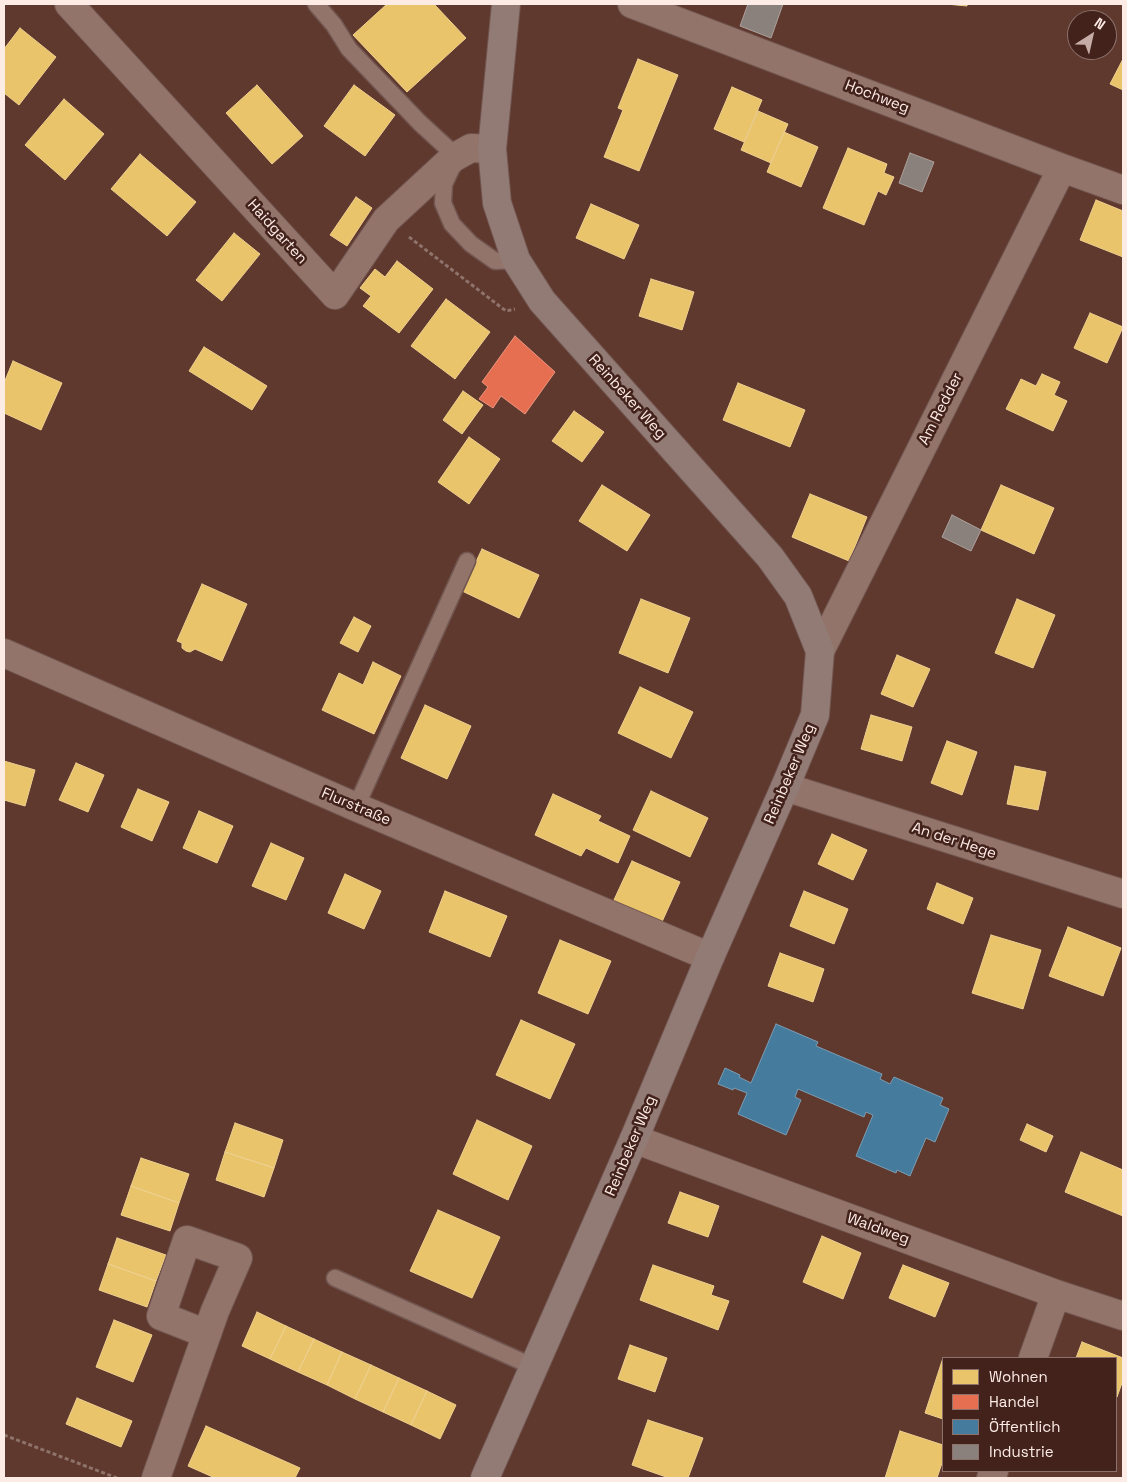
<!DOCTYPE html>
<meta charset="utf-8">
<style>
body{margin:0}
#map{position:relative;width:1127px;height:1482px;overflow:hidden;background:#5f382e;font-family:"Space Grotesk",sans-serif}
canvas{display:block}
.frame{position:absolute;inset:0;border:5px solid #fdebe6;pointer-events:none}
.legend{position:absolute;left:942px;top:1357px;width:175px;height:115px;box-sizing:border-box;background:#42221a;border:1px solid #8d726c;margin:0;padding:6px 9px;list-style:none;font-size:15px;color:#fdebe6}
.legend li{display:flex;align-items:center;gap:10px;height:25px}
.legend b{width:25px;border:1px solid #8d726c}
.north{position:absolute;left:1067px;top:10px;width:50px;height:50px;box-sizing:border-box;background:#42221a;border:1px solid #8d726c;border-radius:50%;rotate:35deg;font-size:14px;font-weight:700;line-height:20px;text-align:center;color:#fdebe6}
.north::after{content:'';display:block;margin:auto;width:18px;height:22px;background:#c6aca6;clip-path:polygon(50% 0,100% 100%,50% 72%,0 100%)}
</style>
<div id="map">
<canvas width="1127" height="1482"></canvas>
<div class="frame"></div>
<ul class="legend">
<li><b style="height:14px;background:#e9c46a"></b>Wohnen</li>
<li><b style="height:14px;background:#e76f51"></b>Handel</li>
<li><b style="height:14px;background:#457b9d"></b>Öffentlich</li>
<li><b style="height:14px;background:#8a817c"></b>Industrie</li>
</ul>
<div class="north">N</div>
</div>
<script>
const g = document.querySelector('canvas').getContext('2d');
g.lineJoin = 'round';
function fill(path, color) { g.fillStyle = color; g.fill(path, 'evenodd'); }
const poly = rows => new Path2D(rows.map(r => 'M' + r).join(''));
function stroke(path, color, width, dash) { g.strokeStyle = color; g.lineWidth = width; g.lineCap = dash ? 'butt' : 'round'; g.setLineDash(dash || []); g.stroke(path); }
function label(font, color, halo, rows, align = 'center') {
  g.font = font + ' "Space Grotesk",sans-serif'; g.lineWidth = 5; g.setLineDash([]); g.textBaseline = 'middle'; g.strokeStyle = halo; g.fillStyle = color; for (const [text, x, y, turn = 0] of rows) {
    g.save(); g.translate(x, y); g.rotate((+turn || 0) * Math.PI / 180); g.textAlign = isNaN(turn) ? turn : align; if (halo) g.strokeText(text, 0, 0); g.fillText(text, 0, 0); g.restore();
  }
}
const homes = poly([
 [387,4,434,4,466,38,407,92,353,35,387,4],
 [946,4,967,4,967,6,946,4],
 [20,28,56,57,19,105,4,93,4,49,20,28],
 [638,59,678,75,639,171,604,157,623,110,618,108,638,59],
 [1123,59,1123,90,1110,84,1123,59],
 [257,85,303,136,272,164,226,113,257,85],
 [354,85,395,115,365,156,324,126,354,85],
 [732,87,762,100,744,142,714,129,732,87],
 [64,99,104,134,65,180,25,145,64,99],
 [758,111,788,124,771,163,741,150,758,111],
 [784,132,818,147,801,187,767,172,784,132],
 [848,148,887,164,884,173,894,177,886,195,878,191,864,225,823,208,848,148],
 [140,154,196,202,167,236,111,189,140,154],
 [356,197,372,208,347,246,330,235,356,197],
 [1096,200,1123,211,1123,257,1080,240,1096,200],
 [591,204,639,225,624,259,576,238,591,204],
 [234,233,260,254,222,301,196,280,234,233],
 [397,261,433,289,399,333,363,306,371,296,360,288,375,269,385,277,397,261],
 [651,279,694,292,682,330,639,316,651,279],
 [446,299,490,332,455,379,411,346,446,299],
 [1090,313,1123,327,1107,363,1074,348,1090,313],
 [204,347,267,386,252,410,189,371,204,347],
 [13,361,62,383,41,430,4,413,4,383,13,361],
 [1042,374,1060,382,1054,395,1067,401,1053,431,1006,409,1021,379,1036,386,1042,374],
 [738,383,805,410,790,447,723,420,738,383],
 [463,391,483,405,462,434,443,420,463,391],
 [574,411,604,432,582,462,552,441,574,411],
 [469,437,500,459,469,504,438,482,469,437],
 [602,485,650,515,627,551,579,521,602,485],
 [1001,485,1054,508,1034,554,981,530,1001,485],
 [810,494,867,517,849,561,792,537,810,494],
 [482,549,539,575,519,618,462,591,482,549],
 [202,584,247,604,222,661,195,649,190,652,186,651,182,648,182,643,177,641,202,584],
 [641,599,690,618,668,673,619,653,641,599],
 [1017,599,1055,615,1033,668,995,653,1017,599],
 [354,617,371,626,358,652,340,643,354,617],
 [897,655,930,669,913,707,881,694,897,655],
 [373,662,401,676,374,734,322,710,339,673,363,685,373,662],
 [640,687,693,712,671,758,618,733,640,687],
 [425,705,471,726,447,779,401,758,425,705],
 [871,715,912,727,902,761,861,749,871,715],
 [947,741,977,752,962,795,931,783,947,741],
 [4,761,35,770,25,806,4,800,4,761],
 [76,763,104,775,88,812,59,800,76,763],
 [1015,766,1046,772,1038,810,1007,804,1015,766],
 [138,789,169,802,152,841,121,827,138,789],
 [651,791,708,818,690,857,633,830,651,791],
 [553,794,601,816,598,821,630,836,618,863,586,848,581,856,535,835,553,794],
 [199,811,233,826,217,863,183,848,199,811],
 [832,834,867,850,853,880,818,864,832,834],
 [271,843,304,858,286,900,252,886,271,843],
 [632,861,680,882,661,924,613,902,632,861],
 [345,874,381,891,364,929,328,913,345,874],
 [937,883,973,898,963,924,927,909,937,883],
 [445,891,507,916,490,957,429,932,445,891],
 [804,891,848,909,834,944,790,926,804,891],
 [1068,927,1121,948,1103,996,1049,976,1068,927],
 [991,935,1041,950,1023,1009,972,993,991,935],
 [560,940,611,961,588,1014,538,993,560,940],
 [780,953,824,969,813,1002,768,986,780,953],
 [521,1020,575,1044,550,1099,496,1075,521,1020],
 [477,1120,532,1146,508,1200,453,1174,477,1120],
 [235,1123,283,1140,274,1168,225,1152,235,1123],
 [1027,1124,1053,1136,1046,1152,1020,1140,1027,1124],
 [225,1152,274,1168,264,1197,216,1180,225,1152],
 [1081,1152,1123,1170,1123,1216,1065,1192,1081,1152],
 [141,1158,189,1174,179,1203,131,1186,141,1158],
 [131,1186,179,1203,170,1231,121,1215,131,1186],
 [680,1192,719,1206,708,1237,668,1223,680,1192],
 [438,1210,500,1237,472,1298,410,1271,438,1210],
 [822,1236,861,1253,843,1299,803,1282,822,1236],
 [117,1238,166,1255,156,1281,108,1264,117,1238],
 [108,1264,156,1281,147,1307,99,1290,108,1264],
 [653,1265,714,1286,711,1295,729,1301,718,1330,640,1300,653,1265],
 [903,1265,949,1283,935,1317,889,1298,903,1265],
 [257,1312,286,1326,270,1359,242,1346,257,1312],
 [114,1320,152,1335,133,1382,96,1367,114,1320],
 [286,1326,314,1339,298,1372,270,1359,286,1326],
 [314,1339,342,1352,327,1385,298,1372,314,1339],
 [1082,1342,1123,1358,1123,1380,1117,1397,1116,1358,1076,1358,1082,1342],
 [630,1345,667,1358,655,1392,618,1379,630,1345],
 [342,1352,371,1365,355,1399,327,1385,342,1352],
 [943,1358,945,1358,943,1358,943,1419,925,1413,943,1358],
 [371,1365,399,1378,383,1412,355,1399,371,1365],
 [399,1378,427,1391,411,1425,383,1412,399,1378],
 [427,1391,456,1405,440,1439,411,1425,427,1391],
 [77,1398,132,1421,121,1447,66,1424,77,1398],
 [648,1420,703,1438,688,1478,669,1478,632,1465,648,1420],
 [206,1426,300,1468,295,1478,215,1478,188,1466,206,1426],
 [900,1431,943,1445,943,1460,937,1478,885,1478,900,1431]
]);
fill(homes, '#e9c46a');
stroke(homes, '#efd08f', 1);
const shops = poly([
 [515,336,555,372,525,414,501,396,493,408,479,399,488,387,482,382,515,336]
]);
fill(shops, '#e76f51');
stroke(shops, '#ee947e', 1);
const public = poly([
 [776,1024,818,1042,816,1046,882,1074,880,1079,890,1084,894,1077,943,1098,940,1105,949,1109,935,1142,926,1138,910,1176,897,1170,896,1173,856,1156,873,1115,866,1112,864,1117,798,1089,795,1097,801,1100,786,1135,738,1114,747,1093,734,1088,733,1090,718,1084,725,1068,740,1075,739,1077,751,1083,776,1024]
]);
fill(public, '#457b9d');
stroke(public, '#7c9db3', 1);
const industry = poly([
 [748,4,783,4,771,38,740,26,748,4],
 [910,153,934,162,922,192,899,183,910,153],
 [952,515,981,530,971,551,942,537,952,515]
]);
fill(industry, '#8a817c');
stroke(industry, '#aca19c', 1);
const service = poly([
 [316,4,334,25,349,49,420,123,457,157,444,184,443,203,452,224,471,244,495,261,516,260],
 [356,807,467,561],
 [335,1278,534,1367]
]);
const minor = poly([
 [69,4,335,295,386,220,453,158,471,148,492,149],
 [632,4,1062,168,1123,190],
 [820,651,1062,168],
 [4,653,356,807,710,957],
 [785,787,1123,894],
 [634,1139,1056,1294,1123,1316],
 [1033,1358,1056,1294],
 [156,1478,215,1311,238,1258,187,1240,161,1316,207,1334],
 [991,1478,994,1471]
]);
const secondary = poly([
 [485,1478,634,1139,710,957,785,787,815,715,820,651,798,596,770,557,542,301,516,260,497,203,492,149,506,4]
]);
stroke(service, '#71554f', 19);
stroke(minor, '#71554f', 30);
stroke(secondary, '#71554f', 30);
stroke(poly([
 [409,237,506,311,515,309],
 [4,1435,117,1478]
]), '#8e736b', 3, [4, 2.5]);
stroke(service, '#92746b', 16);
stroke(minor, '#92746b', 28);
stroke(secondary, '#927b75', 28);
label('15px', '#fdebe6', '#42221a', [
 ["Hochweg",877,97,21],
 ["Haidgarten",277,232,48],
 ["Reinbeker Weg",627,397,48],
 ["Am Redder",941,409,-63],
 ["Reinbeker Weg",790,774,-67],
 ["Flurstraße",356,807,23],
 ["An der Hege",954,841,18],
 ["Reinbeker Weg",631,1146,-67],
 ["Waldweg",878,1229,20]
]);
</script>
